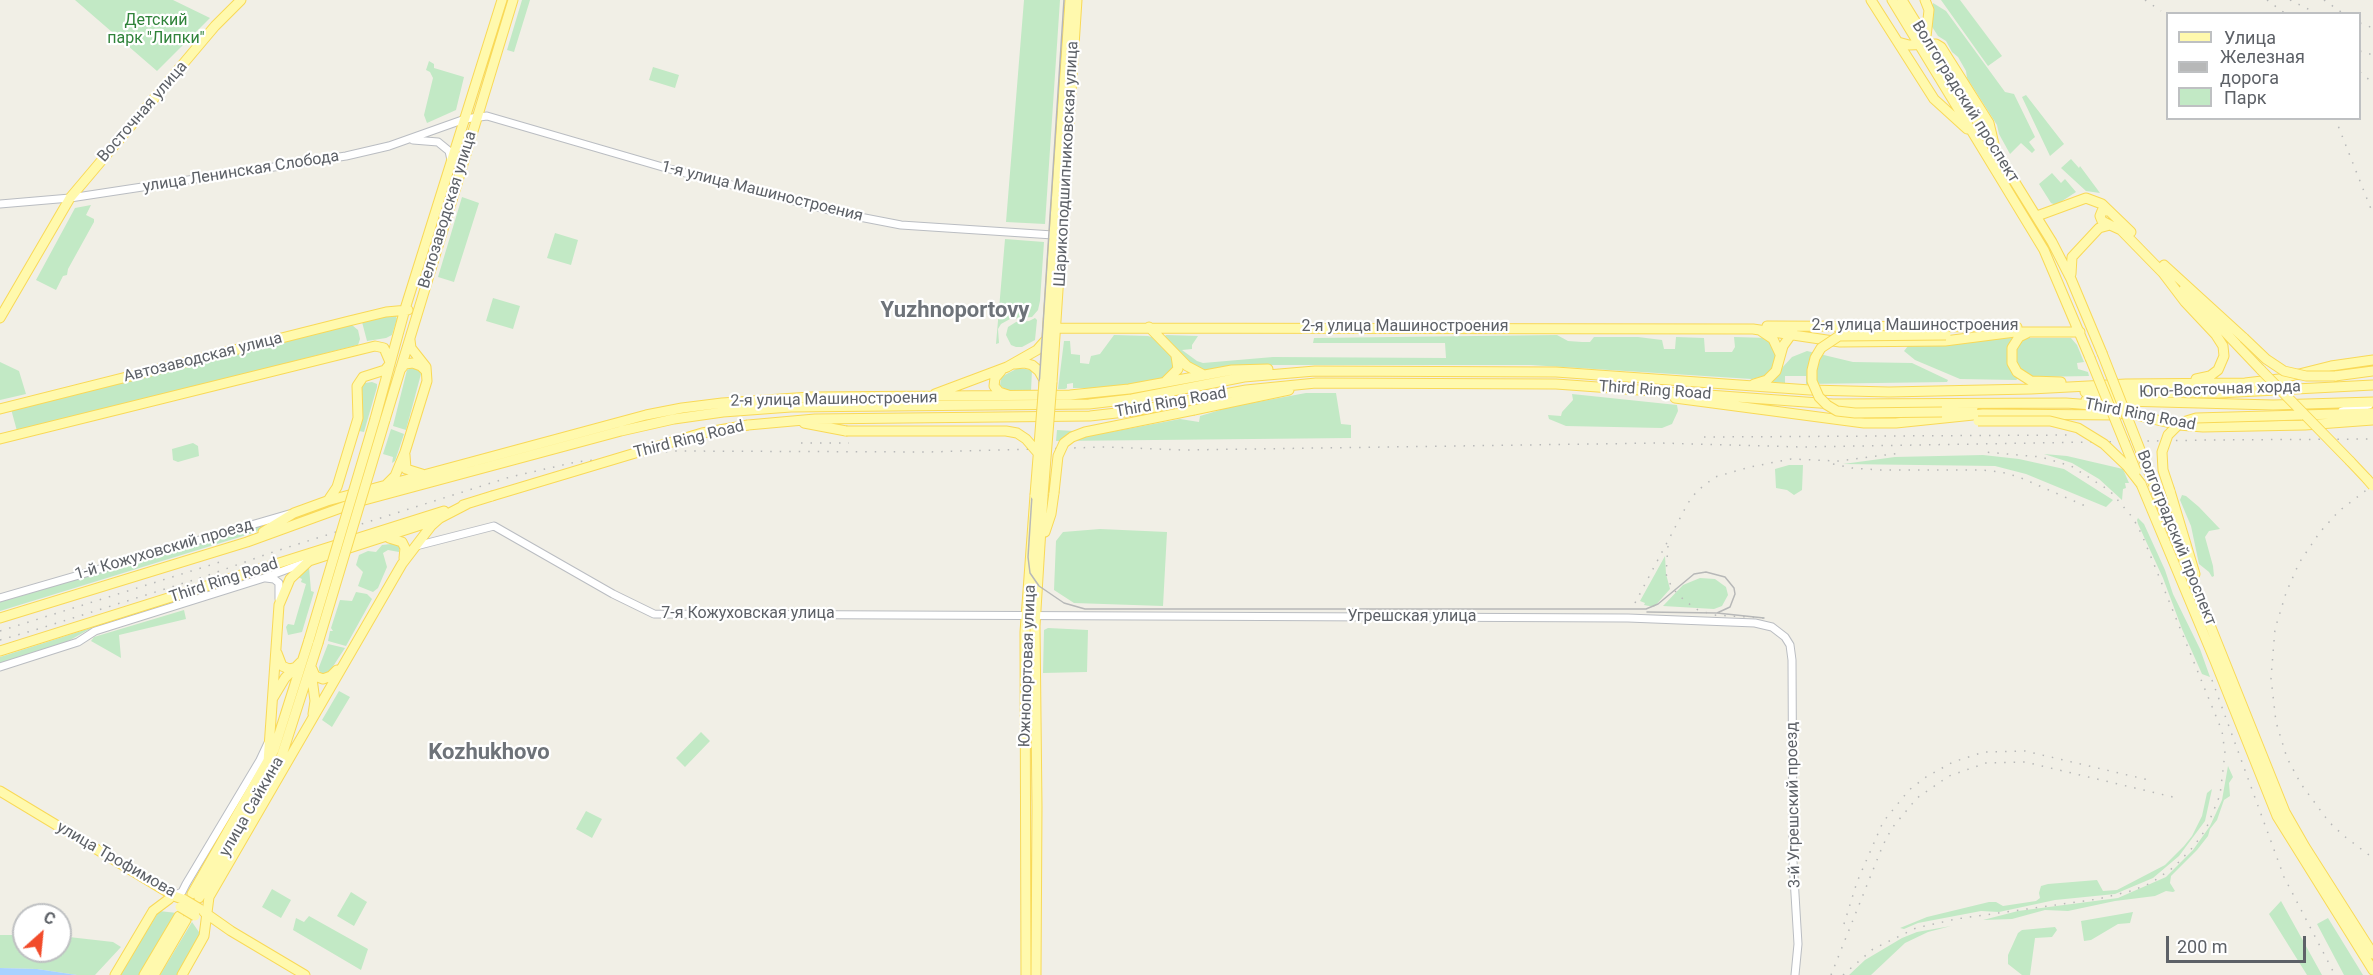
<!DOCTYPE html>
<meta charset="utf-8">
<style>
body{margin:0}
#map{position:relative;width:2373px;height:975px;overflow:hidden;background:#f1efe6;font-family:Roboto,sans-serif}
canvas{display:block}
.legend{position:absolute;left:2166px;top:12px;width:195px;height:108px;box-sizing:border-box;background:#fff;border:2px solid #bec0c2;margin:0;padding:8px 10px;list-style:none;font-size:18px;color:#5d6167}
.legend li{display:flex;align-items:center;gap:12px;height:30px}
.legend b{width:30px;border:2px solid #bec0c2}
.north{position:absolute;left:12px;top:903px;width:60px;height:60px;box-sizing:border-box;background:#fff;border:2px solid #bec0c2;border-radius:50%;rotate:27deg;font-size:16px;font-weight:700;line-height:24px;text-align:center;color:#5d6167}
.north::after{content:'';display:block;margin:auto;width:21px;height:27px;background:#f24b2a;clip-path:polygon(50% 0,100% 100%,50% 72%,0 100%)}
.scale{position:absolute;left:2166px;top:936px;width:140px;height:27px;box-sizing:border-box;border:3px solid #5d6167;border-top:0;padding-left:8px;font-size:18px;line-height:21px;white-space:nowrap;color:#5d6167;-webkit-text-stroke:4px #fff;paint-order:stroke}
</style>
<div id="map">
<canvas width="2373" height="975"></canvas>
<ul class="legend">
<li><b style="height:8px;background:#fff9ad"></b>Улица</li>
<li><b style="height:8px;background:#b7b8b8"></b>Железная дорога</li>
<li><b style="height:16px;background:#c2e9c5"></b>Парк</li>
</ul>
<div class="north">С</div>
<div class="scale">200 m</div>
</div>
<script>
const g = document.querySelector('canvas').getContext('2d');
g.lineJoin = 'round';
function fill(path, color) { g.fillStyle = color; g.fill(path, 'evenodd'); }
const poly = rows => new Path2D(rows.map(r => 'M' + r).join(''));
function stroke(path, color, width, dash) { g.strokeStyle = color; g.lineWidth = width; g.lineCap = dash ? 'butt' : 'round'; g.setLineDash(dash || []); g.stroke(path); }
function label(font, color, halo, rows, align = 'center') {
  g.font = font + ' Roboto,sans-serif'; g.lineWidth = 4.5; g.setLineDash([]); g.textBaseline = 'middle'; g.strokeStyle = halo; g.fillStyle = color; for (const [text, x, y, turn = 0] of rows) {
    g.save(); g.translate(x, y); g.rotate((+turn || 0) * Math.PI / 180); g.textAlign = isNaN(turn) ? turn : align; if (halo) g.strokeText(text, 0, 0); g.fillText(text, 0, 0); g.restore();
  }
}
fill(poly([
 [75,0,173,0,210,18,157,71],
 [522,0,530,0,514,52,507,50],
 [1024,0,1060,0,1045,224,1006,222],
 [1941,0,1960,0,2002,56,1988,66],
 [1933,3,1946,11,2005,92,2014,94,2035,137,2029,142,2035,150,2032,153,2021,143,2010,154,1999,134,1997,125,1967,78,1966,71,1958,57,1952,52,1946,41,1938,36,1929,22],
 [429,61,434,64,434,68,464,77,456,110,427,123,424,115,433,78,430,72,426,70],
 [653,67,679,75,675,88,649,80],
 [2026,95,2064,144,2050,156,2022,97],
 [2071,159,2079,168,2080,166,2100,193,2086,191,2061,168],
 [2052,173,2061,183,2065,179,2076,192,2056,205,2051,203,2039,184],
 [462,197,479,203,454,282,438,277],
 [91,205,86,215,94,219,94,222,68,269,67,275,63,276,56,290,36,280,75,208],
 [555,233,578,240,571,265,547,258],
 [1005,239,1044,242,1040,301,1038,310,1032,317,1010,319,1001,324,998,329,999,343,996,344],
 [493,298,520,306,513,329,486,321],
 [395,314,397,319,392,335,386,338,367,341,362,322],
 [1035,318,1037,320,1035,340,1022,347,1016,347,1011,345,1006,335,1008,327,1016,322,1029,321],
 [352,325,358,330,360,339,358,345,17,431,11,409],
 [1114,335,1148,336,1155,338,1173,359,1174,368,1165,378,1111,388,1073,388,1073,383,1067,384,1067,388,1065,389,1058,389,1064,341,1070,341,1071,354,1080,355,1080,363,1089,364,1091,356,1100,354],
 [1166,335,1198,336,1192,345,1192,349,1182,350,1197,361,1203,363,1273,357,1446,358,1445,343,1313,343,1314,338,1557,335,1568,341,1582,342,1590,342,1594,337,1638,337,1662,340,1664,349,1675,349,1676,337,1704,338,1705,352,1732,352,1735,347,1734,337,1768,338,1773,343,1777,362,1768,375,1752,379,1531,365,1270,365,1203,371,1197,369,1164,337],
 [2003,338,2015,338,2012,343,2019,378,2016,380,1960,379,1915,360,1904,351,1908,346,1945,346],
 [2029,338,2071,338,2077,345,2084,362,2077,363,2078,369,2088,372,2089,376,2032,377,2017,367,2014,354,2021,339],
 [1807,351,1853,362,1912,363,1948,380,1947,382,1806,384,1806,376,1785,376,1785,383,1769,382,1792,357],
 [0,362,19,371,26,394,0,400],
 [411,368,418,369,421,374,406,430,393,426,407,370],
 [1018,368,1032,370,1031,391,1009,391,1000,386,1001,377],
 [372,382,377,384,377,387,364,432,359,431,363,409,361,388,365,383],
 [1306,393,1336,393,1341,424,1351,425,1351,438,1056,441,1057,430,1105,433,1180,419,1199,422,1200,416,1230,407],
 [1572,394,1677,405,1678,411,1672,424,1662,428,1566,426,1549,419,1548,415,1561,416,1562,412,1573,400],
 [391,429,404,434,395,461,392,463,393,457,383,454],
 [193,443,198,446,199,456,178,462,173,460,172,449],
 [2044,454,2067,456,2123,469,2129,483,2125,483,2126,488,2123,489,2122,500,2099,479,2072,463],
 [1983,455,2019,459,2064,469,2113,500,2106,507,2026,474,1995,466,1843,464,1895,457],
 [1789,465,1803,465,1802,490,1794,495,1787,490,1776,488,1775,469],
 [2182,495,2186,496,2199,507,2220,529,2209,531,2205,537,2213,566,2214,576,2212,577,2209,572,2199,564,2191,526,2180,500],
 [2138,518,2144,524,2165,570,2173,594,2200,649,2210,677,2202,674,2182,629,2163,578,2138,524,2137,520],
 [270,522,256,532,0,611,0,602],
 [1100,529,1167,532,1163,606,1074,603,1054,590,1056,541,1063,532],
 [392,542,400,546,399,552,388,550,383,553,387,567,378,588,373,592,358,586,363,572,356,565,359,555,368,551,376,552,382,545,391,544],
 [1665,556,1666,574,1670,589,1654,607,1644,605,1645,603,1640,601],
 [309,567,311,591,314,592,302,632,288,635,286,627,288,624,294,625,306,584,301,582,302,579,298,577],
 [272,570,88,630,63,644,0,664,0,657],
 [1700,578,1715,579,1726,587,1728,595,1722,606,1714,609,1663,606,1683,585],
 [356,592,367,594,372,599,346,646,328,641,330,631,333,631,331,628,340,600,352,601],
 [184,610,186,619,119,635,121,658,91,641,94,637],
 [1048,628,1088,630,1087,672,1043,673,1044,630],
 [328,644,345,648,330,671,323,674,319,671,319,667],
 [339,691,350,697,332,727,322,720],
 [701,732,710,741,685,767,676,758],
 [2228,766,2233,777,2229,783,2230,796,2224,800,2217,820,2210,829,2208,836,2197,850,2171,876,2170,883,2175,891,2173,892,2166,891,2155,896,2115,901,2068,911,2045,910,2012,919,1983,920,2018,911,2118,898,2166,877,2193,850,2210,826,2222,800],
 [2212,789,2205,821,2179,856,2153,878,2115,894,2055,900,1999,912,1981,911,1918,923,1904,929,1900,928,1927,917,1989,902,1996,902,2003,906,2036,901,2040,898,2039,893,2041,886,2048,884,2097,880,2103,891,2117,890,2165,865,2184,846,2192,836,2202,816,2207,793],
 [586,811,602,819,592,838,576,829],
 [272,889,291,900,281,918,262,907],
 [351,892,367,902,354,926,337,916],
 [2281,901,2322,975,2307,975,2269,914],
 [159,911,177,913,140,975,120,975],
 [2133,912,2130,923,2118,924,2091,940,2084,941,2081,921],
 [309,916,368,949,361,970,293,930,296,918,304,922],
 [2328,918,2363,975,2344,975,2317,924],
 [192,922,201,935,180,975,160,975],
 [1951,926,1928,932,1905,943,1871,975,1849,975,1865,960,1902,938,1917,932],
 [2055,927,2057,930,2052,937,2035,938,2030,975,2022,975,2008,964,2008,955,2018,933,2022,930],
 [0,935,24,935,24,951,60,951,60,936,113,942,121,947,95,975,77,975,37,969,0,968]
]), '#c2e9c5');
fill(poly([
 [0,968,37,969,77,975,0,975]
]), '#a8d2ff');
const minor = poly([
 [413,140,438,142,449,151,451,160],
 [0,204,70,198,346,156,389,146,465,119,487,116,666,168,844,214,901,225,1053,235],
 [2342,411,2369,405],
 [416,546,494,526,613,594,654,614,1628,618,1755,623,1772,627,1785,637,1790,645,1792,660,1793,861,1798,944,1795,975],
 [266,578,274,579,279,583,279,599],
 [0,598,289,514],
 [0,667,78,642,95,631,264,578,304,563],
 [173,896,182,892,186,884,260,760,268,743]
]);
const major = poly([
 [1871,0,1934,99,1967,129],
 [1892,0,2044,250,2090,358],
 [1902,0,2052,242,2071,279,2102,353],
 [1925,0,1929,10,1926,37],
 [1898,42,1909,45,1936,44,1941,47,1989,123,1994,144],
 [2109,211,2102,211,2100,216,2102,221,2110,225],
 [2037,216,2086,198,2102,204,2131,232],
 [2164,265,2244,338],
 [2071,274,2072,257,2099,228,2110,225,2121,230,2163,273,2185,302,2216,335,2223,346,2224,356,2218,370,2210,376,2196,379],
 [2184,289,2261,370],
 [0,318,70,198,215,26,241,0],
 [1767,326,2017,327],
 [1149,327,1187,366,1202,374],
 [1057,328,1753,329,1840,342,1945,341,2015,332,2080,332],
 [1761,331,1773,339,1780,354],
 [2027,333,2019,337,2012,348,2012,363,2017,372,2031,381,2061,382],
 [1015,364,1024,363,1032,365,1039,371,1044,380],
 [400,370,405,364,413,363,421,366,426,371],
 [1001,371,995,378,994,386,999,392,1008,395],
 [2335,376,2373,371],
 [1166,381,1178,369,1176,356],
 [1044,382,1070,0],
 [1052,382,1077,0],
 [1754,384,1767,380,1776,371,1783,346,1793,332],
 [2085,392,2219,393,2373,385],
 [935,394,1007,367,1037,350,1045,341],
 [1675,398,1864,423,1896,423,1983,414,2118,415],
 [2086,400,2273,405,2373,402],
 [0,409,349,321,386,312,408,310],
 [1194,410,1289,390],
 [1942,412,1973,408],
 [2301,415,2373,413],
 [375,419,405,309,502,0],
 [385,420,513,0],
 [804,423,846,431],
 [748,425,815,419,1090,416,1134,411,1246,390,1316,383,1556,384,1833,404,2066,403,2092,405,2179,425,2203,427,2305,425,2373,420],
 [0,439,375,346,384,348,390,362],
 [405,455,406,469,422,474],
 [2350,461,2367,479],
 [2141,484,2215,661,2277,816,2373,970],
 [386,485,395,476,405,452,427,381,426,367,411,348,410,340],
 [2155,488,2285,812,2305,847,2373,954],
 [2170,491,2195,574],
 [329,499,337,487,358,418,357,386,363,377,385,370,389,365],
 [463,505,492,496],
 [263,532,294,513,327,501,646,415,682,408,722,403,810,397,1070,395,1129,389,1232,370,1268,369],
 [1045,532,1051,514,1054,493],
 [389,538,402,542,405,548,404,558],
 [0,618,247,542,357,502,621,431,674,419,723,412,791,407,1089,404,1132,399,1244,377,1315,371,1556,372,1810,390,1889,392,2031,389,2126,384,2245,383,2279,379,2331,366,2373,360],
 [0,651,444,511],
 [277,653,282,666,289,669,297,667],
 [312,669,315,676,323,679,331,676,337,670],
 [311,671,315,701,313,714],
 [273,698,285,678,301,662],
 [268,762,279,605,290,579,309,561,430,522],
 [0,791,174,896,185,900],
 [192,894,274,750,309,640],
 [199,898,282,755,318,643],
 [204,912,231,931,305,975],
 [115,975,153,911,169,899],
 [144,975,179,916],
 [154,975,186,920],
 [182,975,204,936,209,897,402,564,431,526,440,518,467,504],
 [1026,975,1025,632,1035,495],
 [1036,975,1037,807,1035,626,1043,496]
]);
stroke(minor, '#babdc2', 9);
stroke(major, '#f9d957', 11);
stroke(minor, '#fff', 7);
stroke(major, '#fff9ad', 9);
stroke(poly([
 [1064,0,1028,557,1030,573,1039,586,1064,603,1085,609,1646,609,1658,604,1694,574,1706,572,1725,577,1734,588,1735,594,1730,607,1717,613],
 [1647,612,1717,613,1764,618]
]), '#b7b8b8', 1.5);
stroke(poly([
 [2145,0,2161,11],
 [2267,0,2286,14],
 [2290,0,2318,14],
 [2324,0,2344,14],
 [2360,23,2373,28],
 [2360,51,2373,55],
 [2360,72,2373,83],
 [2335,118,2373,214],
 [1704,437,2073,435],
 [801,443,849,443],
 [1833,464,1852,468,1879,470,1982,470,2001,472,2019,477,2090,508],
 [2373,485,2339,511,2320,532,2299,563,2286,593,2275,629,2271,678,2276,722,2287,758,2301,784,2329,822,2344,836,2373,858],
 [1668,546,1666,574,1672,588,1685,601,1698,610,1714,615,1764,618],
 [1635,603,1688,503,1697,491,1715,477,1750,467,1791,459,1838,461,1901,453],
 [0,631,220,562],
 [0,640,38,629,203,577,273,552,510,477,576,462,673,451,928,452,1106,447,1182,450,1660,443,1801,447,2209,440,2373,439],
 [2212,680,2284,877,2335,975],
 [1844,924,1857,882,1883,822,1909,790,1926,777,1953,762,1984,752,2025,751,2153,781],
 [1831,975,1883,845,1892,828,1917,798,1949,776,1986,763,2025,762,2173,797],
 [1843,975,1873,949,1916,928,1956,919,2098,899,2131,891,2151,883,2174,867,2194,846,2206,829,2220,795,2225,753,2222,731,2142,535,2133,518,2110,491,2071,466,2041,457,1985,452]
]), '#b7b8b8', 1.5, [1.5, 8]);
const majorBridge = poly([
 [2244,338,2266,359,2284,371,2306,376,2335,376],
 [2102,353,2155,488],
 [2090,358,2136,471],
 [2261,370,2350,461],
 [1942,412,1855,413,1837,411,1827,405,1819,397,1812,381,1812,370,1815,358,1821,348,1839,336,1946,335],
 [1978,421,2050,421,2078,428,2104,444,2127,466,2141,484],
 [846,431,1006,431,1017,433,1026,439,1038,453],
 [2367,479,2373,486],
 [2170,491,2163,470,2162,452,2168,435,2180,423,2196,418,2301,415],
 [1054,493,1058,456,1064,443,1072,437,1085,432,1194,410],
 [1035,495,1044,382],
 [492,496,702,433,748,425],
 [1043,496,1052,382],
 [309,640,375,419],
 [318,643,385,420],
 [185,900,200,909],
 [180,907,195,916]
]);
stroke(majorBridge, '#f9d957', 11, []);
stroke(majorBridge, '#fff9ad', 9);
label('16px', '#30833a', '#fff', [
 ["Детский",156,21],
 ["парк \"Липки\"",156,39]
]);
label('16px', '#5d6167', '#fff', [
 ["Волгоградский проспект",1965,102,58],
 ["Восточная улица",143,112,-49],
 ["Шарикоподшипниковская улица",1067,164,-87],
 ["улица Ленинская Слобода",241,172,-9],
 ["1-я улица Машиностроения",762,192,14],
 ["Велозаводская улица",448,210,-73],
 ["2-я улица Машиностроения",1915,326],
 ["2-я улица Машиностроения",1405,327],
 ["Автозаводская улица",203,358,-14],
 ["Юго-Восточная хорда",2220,390,-2],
 ["Third Ring Road",1655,391,4],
 ["2-я улица Машиностроения",834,400,-1],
 ["Third Ring Road",1171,403,-10],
 ["Third Ring Road",2140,415,11],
 ["Third Ring Road",689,440,-14],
 ["Волгоградский проспект",2176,538,68],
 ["1-й Кожуховский проезд",164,550,-16],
 ["Third Ring Road",224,581,-18],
 ["7-я Кожуховская улица",748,614],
 ["Угрешская улица",1412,617],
 ["Южнопортовая улица",1028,666,-88],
 ["3-й Угрешский проезд",1794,805,-91],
 ["улица Сайкина",252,807,-60],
 ["улица Трофимова",116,860,30]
]);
label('bold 22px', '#6e7379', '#fff', [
 ["Yuzhnoportovy",955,311],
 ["Kozhukhovo",489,753]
]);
</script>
